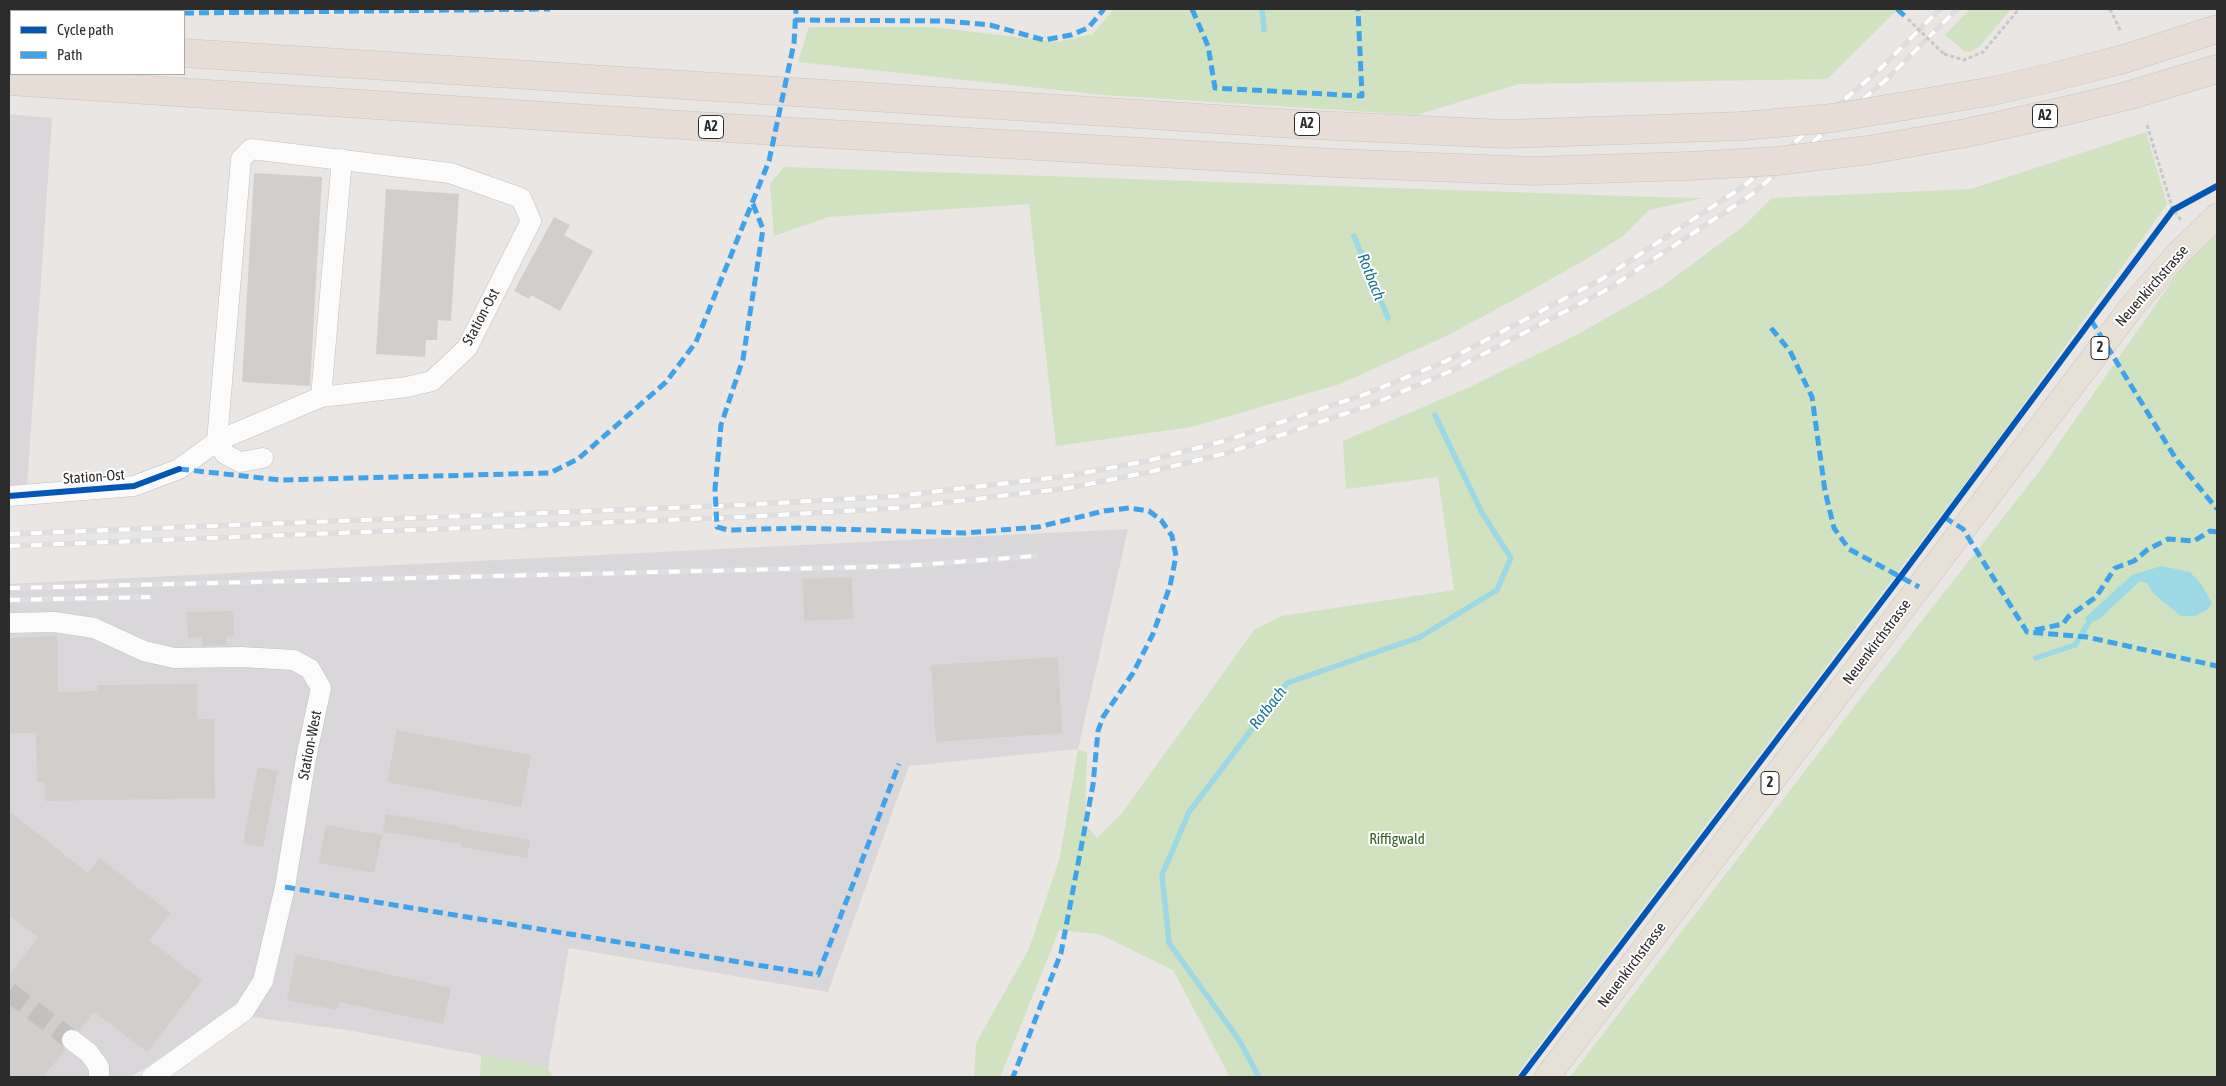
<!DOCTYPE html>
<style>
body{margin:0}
#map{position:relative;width:2226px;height:1086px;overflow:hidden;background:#e9e6e3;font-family:"Asap Condensed",sans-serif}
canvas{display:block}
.frame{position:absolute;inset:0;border:10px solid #2c2c2c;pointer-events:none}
.legend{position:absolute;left:10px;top:10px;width:175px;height:65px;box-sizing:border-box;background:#fff;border:1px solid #ababab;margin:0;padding:6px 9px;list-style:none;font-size:15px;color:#2c2c2c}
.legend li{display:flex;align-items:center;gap:10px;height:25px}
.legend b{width:25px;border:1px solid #ababab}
</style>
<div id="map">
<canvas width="2226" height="1086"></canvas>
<div class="frame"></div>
<ul class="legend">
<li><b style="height:6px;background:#0057b8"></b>Cycle path</li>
<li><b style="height:6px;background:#3ea3eb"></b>Path</li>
</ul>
</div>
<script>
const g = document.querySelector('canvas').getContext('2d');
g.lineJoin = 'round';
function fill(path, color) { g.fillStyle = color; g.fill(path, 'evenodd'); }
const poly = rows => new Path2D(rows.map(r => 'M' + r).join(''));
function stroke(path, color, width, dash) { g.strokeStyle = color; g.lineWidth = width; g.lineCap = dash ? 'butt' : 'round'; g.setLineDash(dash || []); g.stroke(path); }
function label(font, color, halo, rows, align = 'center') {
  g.font = font + ' "Asap Condensed",sans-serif'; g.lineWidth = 4; g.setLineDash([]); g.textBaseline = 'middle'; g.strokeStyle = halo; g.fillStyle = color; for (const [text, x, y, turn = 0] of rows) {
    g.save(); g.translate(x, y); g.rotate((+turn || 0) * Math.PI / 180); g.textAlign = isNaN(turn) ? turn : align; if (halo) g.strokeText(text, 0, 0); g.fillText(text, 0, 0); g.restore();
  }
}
fill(poly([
 [9,114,52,118,26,502,9,503],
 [1128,529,1078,749,909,766,828,992,569,948,548,1068,347,1030,228,1014,131,1077,9,1077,9,584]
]), '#dad7da');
fill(poly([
 [1114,9,1898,9,1827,79,1519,84,1416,115,1104,95,798,62,809,27,933,27,1057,42,1093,34],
 [1970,9,2011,9,1980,46,1970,52,1964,51,1945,35],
 [2146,132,2167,204,1992,448,1515,1077,1230,1077,1173,970,1099,934,1059,930,1000,1077,974,1077,976,1043,1029,949,1060,857,1078,749,1087,753,1085,824,1097,838,1122,813,1255,629,1282,616,1454,590,1438,477,1346,489,1343,441,1468,388,1578,334,1663,286,1745,225,1772,198,1971,189],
 [784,167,1654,197,1703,198,1649,210,1623,236,1590,257,1512,301,1446,336,1340,384,1191,427,1056,446,1029,204,828,217,774,236,770,184],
 [2217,234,2217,1077,1570,1077,1854,707,2038,473,2184,264],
 [481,1055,548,1068,553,1077,480,1077]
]), '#d0e2bf');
fill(poly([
 [2162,566,2190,572,2201,584,2212,603,2207,610,2195,616,2181,616,2154,594,2147,583,2140,581,2098,620,2089,622,2085,618,2132,575]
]), '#9dd9e4');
stroke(poly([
 [1262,9,1264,30],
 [1354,236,1388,318],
 [2036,658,2075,645,2089,622],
 [1259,1077,1239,1040,1169,943,1162,875,1189,812,1287,683,1420,637,1497,590,1511,558,1482,513,1435,415]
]), '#9dd9e4', 5.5);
fill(poly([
 [254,173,322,177,310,386,242,382],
 [386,189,459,194,451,321,438,320,437,340,426,340,425,357,376,354],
 [554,217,570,225,564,235,593,251,560,311,531,295,529,299,514,291],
 [852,577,853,619,804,621,803,579],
 [233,611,234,636,226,637,227,645,202,646,202,637,188,638,187,612],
 [57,636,58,692,97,691,97,685,197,684,197,719,214,719,215,798,45,801,45,782,37,782,36,733,9,733,9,638],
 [1058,657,1062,733,936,742,931,665],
 [397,730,531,755,521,807,387,782],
 [258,767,278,771,263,847,243,843],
 [9,811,88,873,99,858,171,913,149,940,202,980,147,1052,94,1012,79,1031,73,1028,63,1032,60,1039,65,1050,43,1077,9,1077,9,975,38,937,9,915],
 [386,814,459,826,459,828,530,840,527,858,461,847,462,844,383,832],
 [326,825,382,835,374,873,319,863],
 [296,954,451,988,443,1024,339,1002,337,1010,287,1000]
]), '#d1cecc');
stroke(poly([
 [9,992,72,1040]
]), '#c3c1be', 20, [20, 10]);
const minor = poly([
 [321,397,342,159],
 [9,496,134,486,179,469,217,441,321,397,407,387,432,381,467,348,531,221,521,198,450,173,251,149,241,159,217,441,225,454,240,462,263,458],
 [9,623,54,622,94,628,144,651,174,658,241,657,294,660,310,669,321,688,306,758,285,887,263,981,244,1011,152,1077],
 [72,1040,89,1053,99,1067,99,1077]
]);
const major = poly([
 [1547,1077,2134,304,2177,255,2217,216]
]);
const highway = poly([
 [9,42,11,42],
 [184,53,1294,124,1505,134,1743,126],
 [9,81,743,129,1333,163,1533,171,1689,166],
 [1905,106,1993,91,2049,78,2124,59,2217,29],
 [1869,150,1966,133,2056,113,2127,96,2217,69]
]);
stroke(minor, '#c2c1c1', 21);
stroke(major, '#c5c4c2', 26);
stroke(highway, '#c5c4c2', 29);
stroke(poly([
 [2110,9,2121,32],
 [1944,54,1964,60,1983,52,2019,9],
 [2147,125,2173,210,2182,221]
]), '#c7c7c6', 3, [4, 2.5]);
stroke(minor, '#fcfbfb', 20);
stroke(major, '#e6e0d6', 25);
stroke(highway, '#e7ddd6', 28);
const rail = poly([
 [9,534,742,505,897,496,1067,476,1147,461,1224,441,1363,395,1446,361,1602,279,1744,186,1880,69,1940,9],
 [9,546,742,517,898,508,1069,488,1149,472,1227,453,1368,406,1451,371,1608,289,1751,195,1888,78,1957,9],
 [9,588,905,566,1035,556],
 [9,600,150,597]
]);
stroke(rail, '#dedee0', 5.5);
stroke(rail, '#fff', 4, [11]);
const highwayBridge = poly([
 [1743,126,1832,118,1905,106],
 [1689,166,1777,161,1869,150]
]);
stroke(highwayBridge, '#c5c4c2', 29, []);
stroke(poly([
 [1908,19,1944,54]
]), '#c7c7c6', 3, [4, 2.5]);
stroke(highwayBridge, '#e7ddd6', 28);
stroke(poly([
 [132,9,165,11],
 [1192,9,1208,46,1215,88,1362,96,1358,9],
 [1897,9,1908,19],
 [184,13,550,9],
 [795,20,947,21,990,25,1044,40,1071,35,1088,28,1104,9],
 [753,204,763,229,743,359,721,425,715,489,717,527,728,530,800,528,965,533,1038,527,1104,511,1129,508,1149,511,1161,520,1172,536,1176,556,1170,586,1153,634,1133,673,1103,717,1098,731,1093,785,1061,953,1013,1077],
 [2091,320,2176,459,2217,509],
 [1771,328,1790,351,1812,397,1825,491,1834,528,1849,549,1919,587],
 [179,469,280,480,550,473,578,459,666,382,696,342,769,161,794,43,796,9],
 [1944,517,1963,529,2027,632,2087,637,2217,666],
 [2035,630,2063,624,2068,617,2096,597,2115,568,2134,561,2147,550,2168,539,2194,541,2210,531,2217,532],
 [285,887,818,975,899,764]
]), '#3ea3eb', 5, [10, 5]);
stroke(poly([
 [9,496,134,486,179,469],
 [1521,1077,1901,576,2173,210,2217,186]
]), '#0057b8', 6);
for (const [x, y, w] of [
 [2045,116,25],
 [1307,124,25],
 [711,127,25],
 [2100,348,18],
 [1770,783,18]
]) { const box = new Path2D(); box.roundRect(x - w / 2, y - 11.5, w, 23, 4); g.fillStyle = '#fff'; g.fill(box); stroke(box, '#2c2c2c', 1); }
label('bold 14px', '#2c2c2c', null, [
 ["A2",2045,116],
 ["A2",1307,124],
 ["A2",711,127],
 ["2",2100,348],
 ["2",1770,783]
]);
label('15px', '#2c2c2c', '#fff', [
 ["Neuenkirchstrasse",2152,286,-49],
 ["Station-Ost",481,317,-62],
 ["Station-Ost",94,477,-4],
 ["Neuenkirchstrasse",1877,642,-53],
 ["Station-West",310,745,-79],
 ["Neuenkirchstrasse",1632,965,-53]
]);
label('15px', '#356421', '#fff', [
 ["Riffigwald",1397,839]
]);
label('italic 16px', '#197493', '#fff', [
 ["Rotbach",1371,277,68],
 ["Rotbach",1268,708,-52]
]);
</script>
